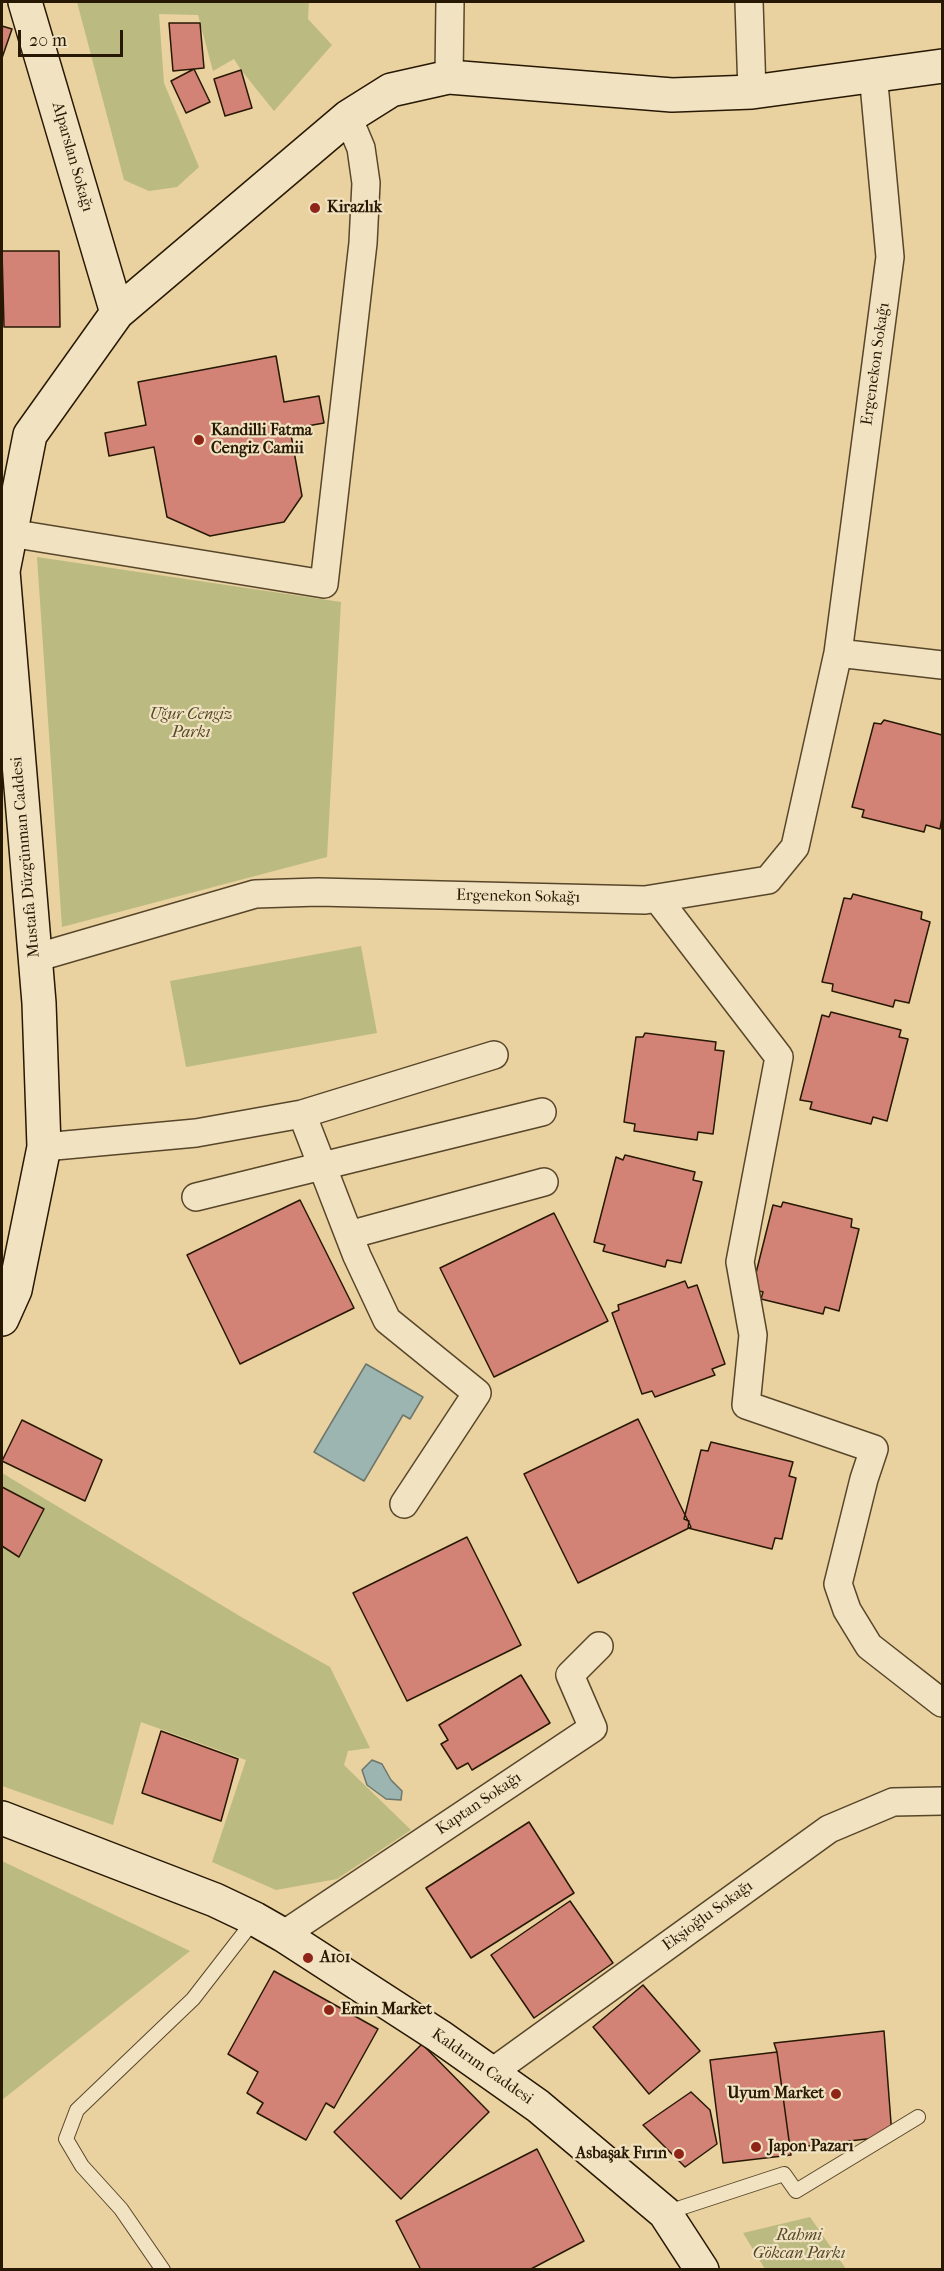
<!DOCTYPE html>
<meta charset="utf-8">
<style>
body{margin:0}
#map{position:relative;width:944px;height:2271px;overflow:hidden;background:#e9d2a0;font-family:"IM FELL French Canon",serif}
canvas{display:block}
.frame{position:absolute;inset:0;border:3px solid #271803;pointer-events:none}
.scale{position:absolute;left:18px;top:30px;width:105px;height:27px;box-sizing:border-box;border:3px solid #271803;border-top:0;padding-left:8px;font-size:18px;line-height:21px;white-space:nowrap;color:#271803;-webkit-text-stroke:4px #f1e2c1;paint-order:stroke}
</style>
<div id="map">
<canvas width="944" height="2271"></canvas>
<div class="frame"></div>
<div class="scale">20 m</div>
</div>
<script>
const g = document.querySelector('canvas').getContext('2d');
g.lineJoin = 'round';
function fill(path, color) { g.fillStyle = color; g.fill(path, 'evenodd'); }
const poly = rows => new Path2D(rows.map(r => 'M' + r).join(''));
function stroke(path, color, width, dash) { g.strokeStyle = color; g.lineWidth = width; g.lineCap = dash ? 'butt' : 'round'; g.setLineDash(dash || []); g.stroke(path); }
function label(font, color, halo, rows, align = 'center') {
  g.font = font + ' "IM FELL French Canon",serif'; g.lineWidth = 4.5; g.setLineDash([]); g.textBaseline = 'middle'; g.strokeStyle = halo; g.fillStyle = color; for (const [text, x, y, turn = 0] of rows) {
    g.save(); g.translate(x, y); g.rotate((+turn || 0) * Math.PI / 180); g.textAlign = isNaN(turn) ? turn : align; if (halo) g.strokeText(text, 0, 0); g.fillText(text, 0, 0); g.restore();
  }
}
fill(poly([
 [77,2,309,2,308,19,332,45,274,111,241,70,234,59,213,71,198,15,159,14,164,83,199,167,177,187,149,191,124,180],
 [37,557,341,602,327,857,62,927],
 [361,946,377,1033,186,1067,170,981],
 [2,1473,243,1618,330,1667,370,1748,348,1751,344,1765,411,1830,337,1879,276,1890,212,1862,246,1760,141,1722,113,1825,2,1786],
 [2,1861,190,1951,2,2100],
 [810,2217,846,2269,765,2269,743,2233]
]), '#bbba81');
const water = poly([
 [366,1364,423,1397,410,1419,403,1415,364,1481,314,1452,366,1364],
 [372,1760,382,1764,391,1780,402,1791,401,1800,386,1799,367,1785,362,1770,372,1760]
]);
fill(water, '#9cb5b0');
stroke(water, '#6d766b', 1.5);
const building = poly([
 [169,23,200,23,204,68,173,71,169,23],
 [2,26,12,29,2,58,2,26],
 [194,69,210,102,186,113,171,81,194,69],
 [241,70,252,108,225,116,214,79,241,70],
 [2,251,59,251,60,327,4,327,2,251],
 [276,356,284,402,319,396,324,423,290,429,302,496,284,522,210,536,167,517,154,447,109,456,105,433,146,425,138,382,276,356],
 [884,720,942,735,942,817,940,829,926,825,924,832,862,817,864,810,852,807,874,723,881,724,884,720],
 [853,894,922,912,921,919,930,922,909,1003,895,1000,893,1007,832,991,833,984,822,982,844,898,851,899,853,894],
 [831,1012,901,1030,899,1037,908,1039,887,1121,873,1117,871,1124,810,1109,812,1102,800,1100,822,1015,829,1017,831,1012],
 [645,1033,716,1042,715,1050,724,1051,713,1134,698,1132,697,1140,634,1131,635,1124,624,1122,636,1037,643,1037,645,1033],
 [625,1155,695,1172,693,1180,702,1182,681,1263,667,1260,665,1267,603,1251,605,1245,594,1242,616,1157,623,1160,625,1155],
 [300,1200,354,1308,240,1364,187,1255,300,1200],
 [783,1202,852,1219,851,1227,859,1229,839,1311,825,1307,823,1314,761,1299,763,1292,752,1289,773,1205,781,1207,783,1202],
 [554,1213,608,1321,494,1377,440,1268,554,1213],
 [685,1281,688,1288,697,1285,725,1364,712,1369,715,1375,655,1397,652,1391,642,1394,612,1313,619,1310,618,1305,685,1281],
 [638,1419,691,1527,578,1583,524,1474,638,1419],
 [22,1420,102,1460,85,1501,2,1461,22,1420],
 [711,1442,793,1462,789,1476,796,1478,782,1539,775,1538,772,1549,688,1528,689,1521,684,1519,701,1450,708,1451,711,1442],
 [2,1487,44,1509,19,1557,2,1546,2,1487],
 [467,1537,521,1645,407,1701,353,1593,467,1537],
 [521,1675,550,1723,472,1770,468,1763,457,1769,441,1744,448,1740,439,1725,521,1675],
 [161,1731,238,1759,221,1821,142,1793,161,1731],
 [529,1822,574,1893,471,1958,426,1888,529,1822],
 [570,1901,613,1963,534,2018,491,1955,570,1901],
 [274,1971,378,2029,334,2108,326,2103,306,2140,257,2113,263,2103,247,2093,258,2072,228,2054,274,1971],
 [643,1985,700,2051,649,2094,593,2027,643,1985],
 [884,2031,892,2136,790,2148,777,2052,774,2043,884,2031],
 [422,2044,489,2112,401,2199,334,2132,422,2044],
 [777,2052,791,2155,723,2163,710,2060,777,2052],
 [691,2092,710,2110,717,2144,685,2167,643,2125,691,2092],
 [537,2149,584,2241,529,2270,421,2270,396,2221,537,2149]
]);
fill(building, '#d28376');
stroke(building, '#271803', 1.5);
const lane = poly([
 [665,2213,784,2174,796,2191,918,2117],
 [163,2270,121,2209,82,2166,66,2139,77,2110,193,1999,255,1919]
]);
const street = poly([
 [749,2,752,92],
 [449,77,450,2],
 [10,533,324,584,363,243,366,183,361,148,348,117],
 [838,653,942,665],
 [657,898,779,1057,740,1262,753,1335,746,1405,874,1449,864,1479,838,1584,847,1610,869,1646,942,1703],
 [35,958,255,894,318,892,645,900,768,880,795,847,838,653,890,257,873,73],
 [302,1114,357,1256,387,1320,477,1393,404,1504],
 [44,1147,196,1133,302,1114,494,1055],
 [196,1197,542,1112],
 [349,1235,544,1182],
 [283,1935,593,1728,570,1675,599,1646],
 [491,2073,829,1829,893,1802,942,1801]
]);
const secondary = poly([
 [25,2,117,313],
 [2,1319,15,1290,44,1147,39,1003,3,571,30,435,117,313,348,117,391,90,449,77,672,95,752,92,942,66],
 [2,1818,215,1900,255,1919,283,1935,439,2036,538,2106,665,2213,702,2270]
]);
stroke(lane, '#58462a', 16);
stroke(street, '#58462a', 30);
stroke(secondary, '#271803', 36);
stroke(lane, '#f1e2c1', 14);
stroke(street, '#f1e2c1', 27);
stroke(secondary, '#f1e2c1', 33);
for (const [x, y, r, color] of [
 [315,208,6,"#8f2418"],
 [199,440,6,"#8f2418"],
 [308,1958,6,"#8f2418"],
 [329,2010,6,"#8f2418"],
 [836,2094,6,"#8f2418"],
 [756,2147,6,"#8f2418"],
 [679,2154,6,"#8f2418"]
]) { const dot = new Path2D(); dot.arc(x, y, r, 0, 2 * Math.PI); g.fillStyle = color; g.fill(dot); stroke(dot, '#f1e2c1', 2); }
label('16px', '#271803', '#f1e2c1', [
 ["Alparslan Sokağı",72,157,74],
 ["Ergenekon Sokağı",876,364,-82],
 ["Mustafa Düzgünman Caddesi",26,857,-95],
 ["Ergenekon Sokağı",518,897,1],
 ["Kaptan Sokağı",479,1804,-34],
 ["Ekşioğlu Sokağı",708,1916,-36],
 ["Kaldırım Caddesi",482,2067,35]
]);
label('bold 16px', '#271803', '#f1e2c1', [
 ["Kirazlık",327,208],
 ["Kandilli Fatma",211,431],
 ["Cengiz Camii",211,449],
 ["A101",320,1958],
 ["Emin Market",341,2010],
 ["Uyum Market",824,2094,"right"],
 ["Japon Pazarı",768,2147],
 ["Asbaşak Fırın",667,2154,"right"]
], 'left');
label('italic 16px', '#534929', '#f1e2c1', [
 ["Uğur Cengiz",191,715],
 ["Parkı",191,733],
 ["Rahmi",799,2236],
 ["Gökcan Parkı",799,2254]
]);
</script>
